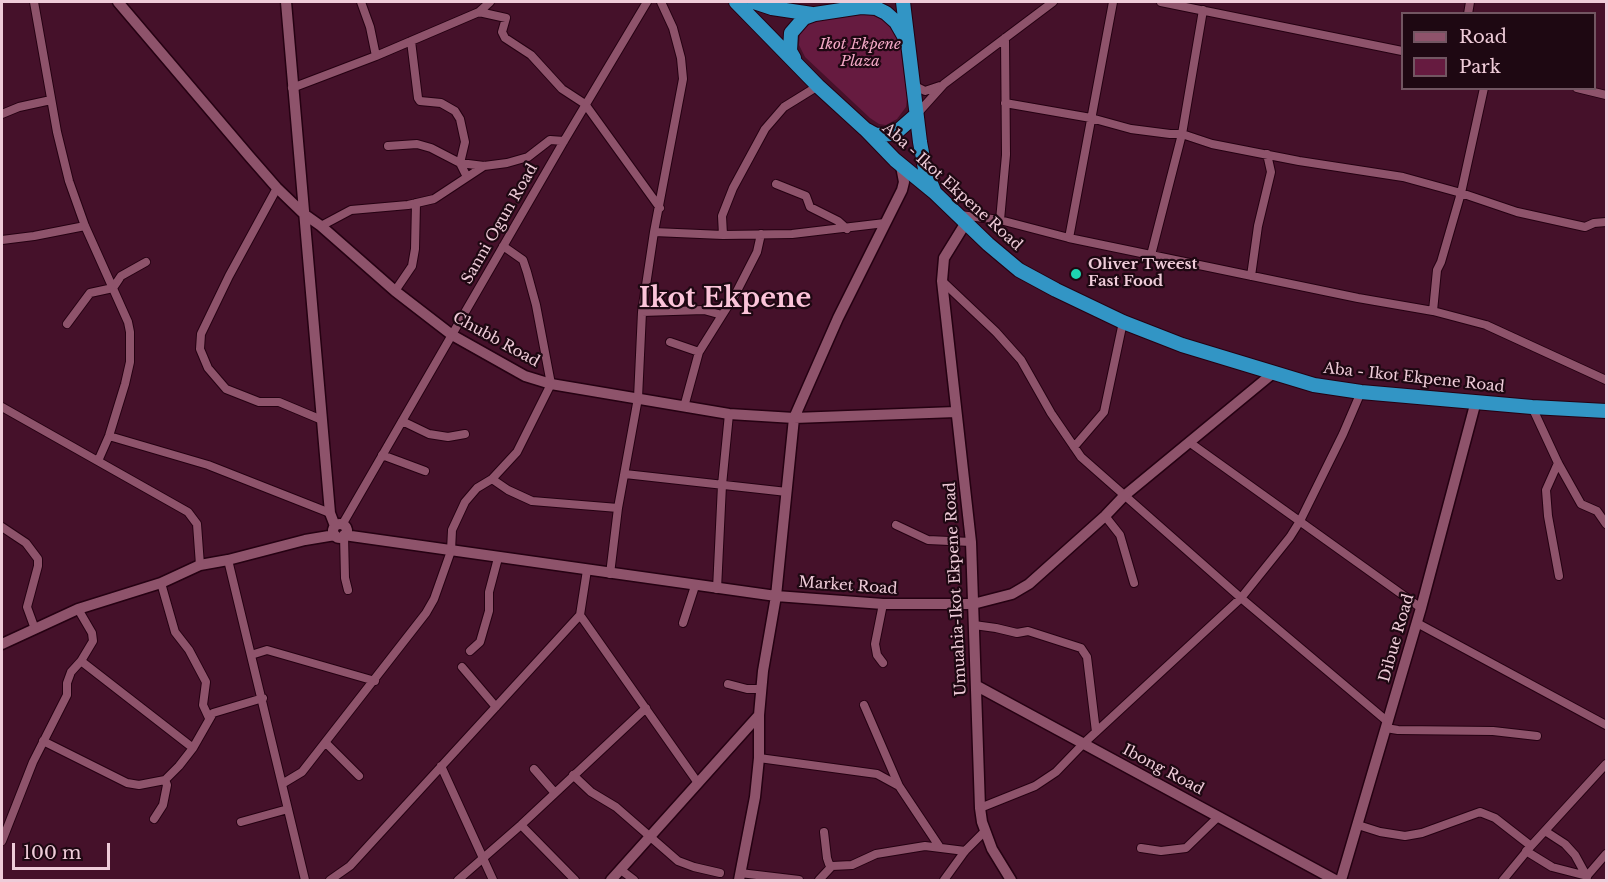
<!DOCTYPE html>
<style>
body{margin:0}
#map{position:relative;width:1608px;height:882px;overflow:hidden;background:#45112a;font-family:"Libre Baskerville",serif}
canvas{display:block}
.frame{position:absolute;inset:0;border:3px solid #efccd9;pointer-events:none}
.legend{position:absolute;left:1401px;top:12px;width:195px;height:78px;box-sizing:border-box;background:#1e0812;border:2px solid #725662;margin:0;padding:8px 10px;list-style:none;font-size:18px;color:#efccd9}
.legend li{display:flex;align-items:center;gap:12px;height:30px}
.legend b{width:30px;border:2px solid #725662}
.scale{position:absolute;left:12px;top:843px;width:98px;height:27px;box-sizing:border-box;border:3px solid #efccd9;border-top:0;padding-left:8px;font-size:18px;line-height:21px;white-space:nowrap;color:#efccd9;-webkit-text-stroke:4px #1e0812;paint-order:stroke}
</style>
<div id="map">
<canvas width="1608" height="882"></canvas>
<div class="frame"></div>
<ul class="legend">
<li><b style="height:8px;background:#8e536b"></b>Road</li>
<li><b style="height:16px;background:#661b40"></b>Park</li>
</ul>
<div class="scale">100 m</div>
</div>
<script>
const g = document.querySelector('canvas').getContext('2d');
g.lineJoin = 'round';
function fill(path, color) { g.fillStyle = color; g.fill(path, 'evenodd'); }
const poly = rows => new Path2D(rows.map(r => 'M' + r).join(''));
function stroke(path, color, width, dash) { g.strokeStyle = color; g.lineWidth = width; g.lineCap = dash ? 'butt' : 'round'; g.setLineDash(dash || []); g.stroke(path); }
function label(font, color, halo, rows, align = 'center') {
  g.font = font + ' "Libre Baskerville",serif'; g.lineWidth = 4.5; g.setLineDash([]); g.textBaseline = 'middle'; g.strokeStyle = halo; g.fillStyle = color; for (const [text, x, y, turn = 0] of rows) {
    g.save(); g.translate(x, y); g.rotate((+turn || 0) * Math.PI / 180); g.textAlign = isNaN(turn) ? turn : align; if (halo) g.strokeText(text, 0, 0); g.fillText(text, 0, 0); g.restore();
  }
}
fill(poly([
 [865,12,880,16,890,24,900,45,907,98,906,107,897,119,886,125,879,124,870,118,805,57,799,45,800,33,811,22]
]), '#661b40');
const street = poly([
 [34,2,57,132,69,181,85,226,128,322,130,332,130,362,125,384,109,436,98,461],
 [361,2,370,27,376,56],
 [1161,2,1402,51],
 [479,12,506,18,502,32,505,38,531,55,562,89,585,104,660,208],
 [1468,14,1470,2],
 [411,41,418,98,420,101,441,103,455,111,460,119,465,142,460,163,467,177],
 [913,85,925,91,940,86],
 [292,88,376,56,479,12,490,2],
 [1577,88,1606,95],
 [1005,103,1091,118,1131,129,1170,134,1182,134,1212,144,1299,161,1403,177,1461,193,1517,212,1585,227,1594,223,1606,222],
 [2,114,19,107,51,100],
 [917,114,944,84,1053,2],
 [388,146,417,144,431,148,460,163,484,166,507,163,528,157,550,140,564,141],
 [776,184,806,196,810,207,838,221,847,229],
 [277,188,229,276,201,334,200,349,208,368,226,389,259,402,279,402,322,420],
 [960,215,1000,220,1069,238,1358,298,1433,311,1486,325,1606,380],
 [1000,220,1006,155,1005,38],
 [321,226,351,210,408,205,434,199,484,166],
 [654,232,723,235,792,234,885,223],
 [723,235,722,216,733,188,765,129,784,107,818,86],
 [1069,238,1113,2],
 [2,240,34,236,85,226],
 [1151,255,1182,134,1203,10],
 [1251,276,1258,226,1271,172,1267,154],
 [942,281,996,332,1021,360,1051,413,1081,457,1241,598,1388,722],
 [395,291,412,266,415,249,416,203],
 [1433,311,1437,270,1441,262,1461,193,1484,88],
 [642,312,704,310,722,315],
 [67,324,90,293,113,288,121,276,146,262],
 [670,342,699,352],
 [2,407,188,512,197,524,200,565],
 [684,407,699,352,736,293,757,252,761,234],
 [1532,407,1558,463,1581,504,1597,511,1606,524],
 [402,421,429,434,448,437,465,434],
 [109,436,208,465,330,513],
 [1189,442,1421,608],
 [1074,447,1104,412,1123,322],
 [382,455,425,471],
 [1558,463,1546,490,1548,516,1559,576],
 [625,474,787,492],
 [492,479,508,490,532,501,618,508],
 [1105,516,1120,535,1134,583],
 [342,525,564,141,647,2],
 [896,525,928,540,971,542],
 [2,527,26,543,38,559,38,566,27,607,35,629],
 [344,535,345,578,348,590],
 [228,560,305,880],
 [610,574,618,508,638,398,642,312,654,232,683,79,681,58,673,28,661,2],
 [161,583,175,632,189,650,206,682,203,705,209,718],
 [717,589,722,485,729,414],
 [883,604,875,644,877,655,883,663],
 [580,615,698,783],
 [683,623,695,586],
 [1417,623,1606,725],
 [974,625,996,628,1017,633,1028,631,1081,648,1087,657,1096,732],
 [470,651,480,642,489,611,489,592,498,558],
 [251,655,267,650,375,681],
 [81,661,193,748,213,713,263,698],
 [462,667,496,707],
 [728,684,747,689,761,689],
 [864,705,899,786,939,846],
 [1386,728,1398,730,1493,731,1537,736],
 [43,741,127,783,139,785,165,780,179,766,193,748],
 [326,743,359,776],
 [759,758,877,774,899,786],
 [441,766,493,880],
 [534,769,555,793],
 [573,775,591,792,616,807,678,861,694,867,720,873],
 [282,784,302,772,426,613,434,599,451,551,452,530,465,502,477,488,492,479,517,452,551,384,536,305,527,272,523,260,503,246],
 [980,808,1035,786,1056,772,1083,744,1241,598,1290,537,1300,521,1343,434,1361,392],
 [154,819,163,805,167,785,165,780],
 [241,822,288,809],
 [521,825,575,880],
 [1358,825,1380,832,1405,836,1422,833,1480,812,1495,818,1531,846],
 [1545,831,1565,844,1575,855,1587,877],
 [824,832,827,858,829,864,832,866,852,865,876,854,925,846,965,851],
 [2,841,33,762,67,695,67,683,71,672,81,661,93,641,92,633,78,609],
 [1141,848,1161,851,1186,848,1218,817],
 [1526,851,1552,867,1587,876,1606,854],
 [621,870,634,880],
 [740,873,799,880],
 [330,880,350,866,580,615,587,570],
 [458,880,521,825,646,708],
 [819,880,832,866],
 [944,880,965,851,985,831],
 [1503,880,1531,846,1606,764]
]);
const secondary = poly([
 [118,2,249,156,277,188,304,214,321,226,395,291,452,335,525,376,551,384,729,414,794,418,956,412],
 [286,2,330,513,335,526],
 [965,224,944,258,942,281,971,542,980,808,982,822,992,849,1011,880],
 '333 531a7 7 0 1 1 14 0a7 7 0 1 1-14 0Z',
 [344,535,776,596,883,604,973,604,1012,594,1029,584,1105,516,1124,496,1272,374],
 [2,644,78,609,161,583,200,565,228,560,305,540,335,535],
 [977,686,1335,880],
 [611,880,759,715],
 [739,880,755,797,759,758,759,715,763,671,776,596,794,418,838,318,902,190,904,182,901,166],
 [1341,880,1421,608,1476,401]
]);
const highway = poly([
 [736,2,818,86,865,129,895,160,934,192,988,244,1019,270,1056,290,1123,322,1182,345,1314,385,1361,392,1532,407,1606,411],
 [754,2,772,8,812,14],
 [903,2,920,142,925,169,934,191],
 [794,58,790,51,791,33,804,18,815,14,861,7,876,8,886,13,896,22,904,36],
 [867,130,876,135,892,134,899,130,916,115]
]);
stroke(street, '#250112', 10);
stroke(secondary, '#250112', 13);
stroke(highway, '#250112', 16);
stroke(street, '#8e536b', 8);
stroke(secondary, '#8e536b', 10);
stroke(highway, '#3295c5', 14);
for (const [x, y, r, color] of [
 [1076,274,6,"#1dd5b1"]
]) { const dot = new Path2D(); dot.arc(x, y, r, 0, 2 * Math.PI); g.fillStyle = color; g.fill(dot); stroke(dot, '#1e0812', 2); }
label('italic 15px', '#f2a7c4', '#1e0812', [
 ["Ikot Ekpene",860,45],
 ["Plaza",860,62]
]);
label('15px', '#efccd9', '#1e0812', [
 ["Aba - Ikot Ekpene Road",952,187,42],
 ["Sanni Ogun Road",500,224,-60],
 ["Chubb Road",496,340,29],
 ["Aba - Ikot Ekpene Road",1414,378,6],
 ["Market Road",848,586,4],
 ["Umuahia-Ikot Ekpene Road",956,589,-93],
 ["Dibue Road",1397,638,-74],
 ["Ibong Road",1163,770,28]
]);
label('bold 15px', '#efccd9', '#1e0812', [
 ["Oliver Tweest",1088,265],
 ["Fast Food",1088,282]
], 'left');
label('bold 27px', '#fbc4d9', '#1e0812', [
 ["Ikot Ekpene",725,299]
]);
</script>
